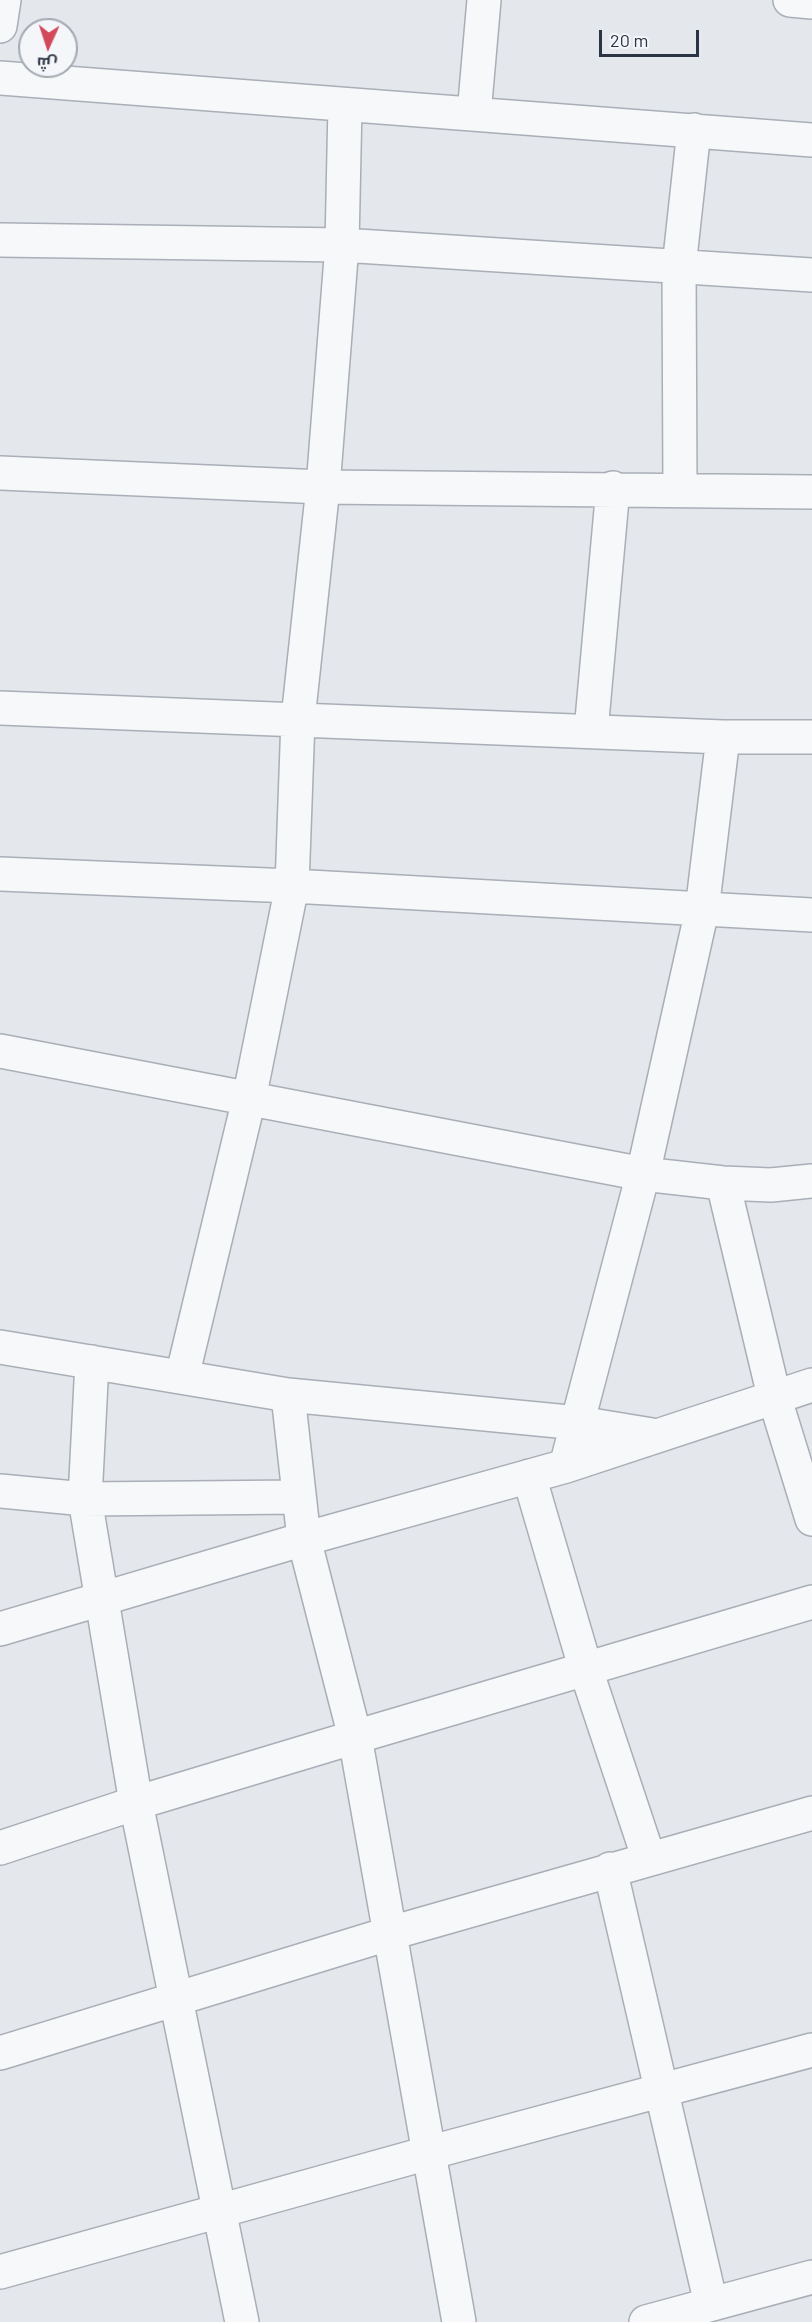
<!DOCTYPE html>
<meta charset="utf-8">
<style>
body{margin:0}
#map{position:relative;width:812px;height:2322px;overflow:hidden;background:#e4e7ec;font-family:Barlow,Cairo,sans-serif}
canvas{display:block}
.north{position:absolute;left:18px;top:18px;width:60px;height:60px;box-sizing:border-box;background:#f4f6f9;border:2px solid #a4a8b1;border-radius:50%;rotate:183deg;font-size:16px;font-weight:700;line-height:24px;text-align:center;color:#2b3445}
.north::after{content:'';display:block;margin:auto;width:21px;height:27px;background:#d1495b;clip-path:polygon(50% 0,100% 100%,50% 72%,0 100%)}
.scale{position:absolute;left:599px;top:30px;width:100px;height:27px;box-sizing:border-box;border:3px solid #2b3445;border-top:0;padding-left:8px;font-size:18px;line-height:21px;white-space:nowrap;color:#2b3445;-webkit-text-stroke:4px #f4f6f9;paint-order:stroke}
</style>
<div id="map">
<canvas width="812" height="2322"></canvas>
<div class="north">ش</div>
<div class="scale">20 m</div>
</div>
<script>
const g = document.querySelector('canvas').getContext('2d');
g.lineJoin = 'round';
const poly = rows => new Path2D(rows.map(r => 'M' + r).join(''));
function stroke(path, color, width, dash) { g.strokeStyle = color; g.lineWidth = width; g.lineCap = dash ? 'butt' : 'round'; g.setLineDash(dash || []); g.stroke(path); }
const street = poly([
 [790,0,812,2],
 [0,26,4,0],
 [0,78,812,140],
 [474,114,484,0],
 [0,240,342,245,812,275],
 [0,473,323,487,812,492],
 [680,489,679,267,694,130],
 [0,708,723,737,812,737],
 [591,731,613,488],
 [0,874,292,886,812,915],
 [0,1051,643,1174,723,1183,771,1185,812,1181],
 [723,1183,774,1396,812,1519],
 [0,1347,288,1395,579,1423,652,1435],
 [92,1362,85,1499,136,1803,242,2322],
 [182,1377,249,1099,292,886,298,719,323,487,342,245,345,105],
 [288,1395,304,1539,355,1737,459,2322],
 [566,1466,643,1174,702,910,723,737],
 [529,1476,586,1670,649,1859],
 [0,1491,85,1499,298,1497],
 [0,1629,304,1539,566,1466,812,1385],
 [0,1848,136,1803,355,1737,812,1602],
 [610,1869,711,2304],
 [0,2053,391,1933,812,1813],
 [0,2272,428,2153,812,2050],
 [646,2322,812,2277]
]);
stroke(street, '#a9aeb7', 36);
stroke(street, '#f7f8fa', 33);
</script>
